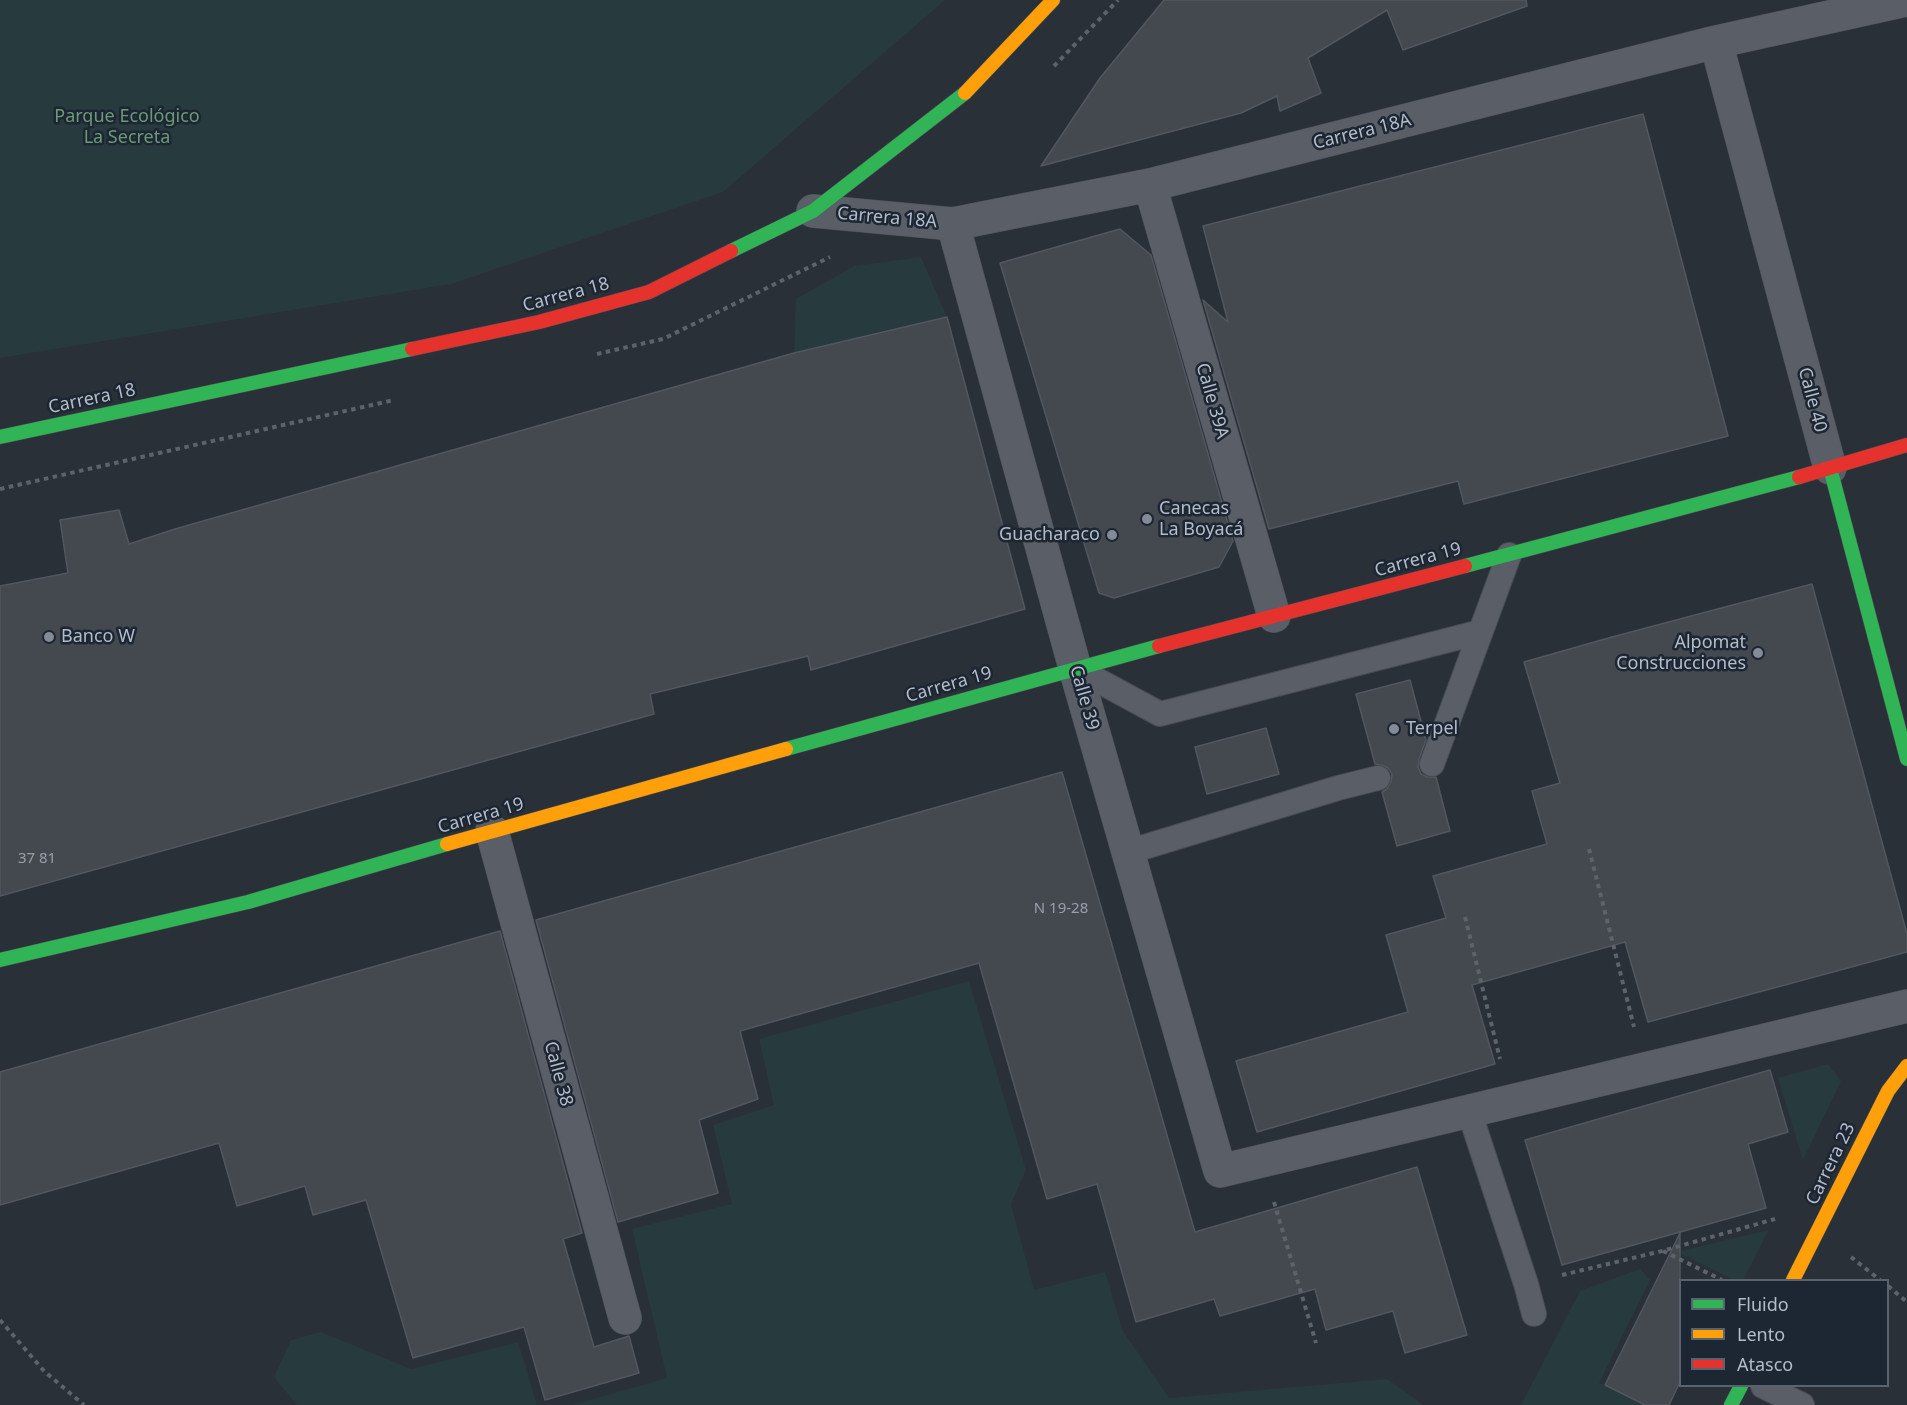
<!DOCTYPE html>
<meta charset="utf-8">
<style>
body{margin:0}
#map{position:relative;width:1907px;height:1405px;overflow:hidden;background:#2a3038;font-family:"Noto Sans",sans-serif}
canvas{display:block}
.legend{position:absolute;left:1679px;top:1279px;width:210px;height:108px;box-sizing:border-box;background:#1d2633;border:2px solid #59626f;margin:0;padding:8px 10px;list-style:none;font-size:18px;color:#b4bcc9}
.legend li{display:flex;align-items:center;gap:12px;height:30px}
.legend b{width:30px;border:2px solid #59626f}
</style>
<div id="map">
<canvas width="1907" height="1405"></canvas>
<ul class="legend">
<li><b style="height:8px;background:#30b455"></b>Fluido</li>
<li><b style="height:8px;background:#ff9f0a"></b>Lento</li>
<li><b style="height:8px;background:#e5322d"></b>Atasco</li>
</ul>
</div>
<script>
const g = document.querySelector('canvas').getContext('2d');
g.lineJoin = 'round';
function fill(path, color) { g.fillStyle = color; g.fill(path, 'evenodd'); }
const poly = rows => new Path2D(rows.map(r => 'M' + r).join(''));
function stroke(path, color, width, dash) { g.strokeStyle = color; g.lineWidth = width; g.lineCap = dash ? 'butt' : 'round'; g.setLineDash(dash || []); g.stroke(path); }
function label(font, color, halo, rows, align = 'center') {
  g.font = font + ' "Noto Sans",sans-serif'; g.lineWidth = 5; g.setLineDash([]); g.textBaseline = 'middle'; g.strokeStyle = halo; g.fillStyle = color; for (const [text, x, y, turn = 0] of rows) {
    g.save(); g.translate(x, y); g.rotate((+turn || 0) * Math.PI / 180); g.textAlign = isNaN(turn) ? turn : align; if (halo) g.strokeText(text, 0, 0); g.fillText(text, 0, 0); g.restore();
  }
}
fill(poly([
 [0,0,945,0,723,192,451,284,0,358],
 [921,257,947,317,794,353,796,299,854,266],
 [969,981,1026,1170,1011,1204,1034,1290,1105,1272,1123,1331,1169,1398,1387,1379,1424,1405,572,1405,667,1378,632,1229,732,1204,713,1125,774,1105,759,1039],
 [1828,1064,1841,1081,1803,1160,1778,1078],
 [1769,1230,1743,1280,1734,1280,1677,1252],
 [1640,1269,1650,1280,1599,1383,1645,1405,1521,1405,1580,1291],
 [321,1332,411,1369,518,1342,537,1405,297,1405,274,1377,291,1340]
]), '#273a3e');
const building = poly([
 [1164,0,1526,0,1527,6,1403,50,1387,10,1308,58,1321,93,1280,111,1277,96,1241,113,1041,166,1100,78,1164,0],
 [1643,114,1728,436,1464,504,1458,481,1269,529,1203,300,1228,322,1203,226,1643,114],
 [1120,229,1151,255,1233,541,1219,567,1114,598,1099,593,1000,263,1120,229],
 [947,317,1025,609,811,670,808,656,650,694,654,714,0,896,0,586,68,573,60,520,119,510,129,544,175,529,794,353,947,317],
 [1812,584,1907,934,1907,952,1648,1022,1625,942,1472,985,1495,1064,1257,1132,1236,1061,1408,1012,1386,935,1446,918,1433,876,1547,844,1532,791,1560,783,1524,662,1612,637,1812,584],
 [1410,680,1426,740,1419,759,1418,767,1421,774,1427,777,1436,777,1450,831,1397,846,1382,792,1387,789,1391,782,1392,774,1388,768,1382,765,1375,764,1356,694,1410,680],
 [1266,728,1279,774,1207,794,1195,747,1266,728],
 [1062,772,1195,1232,1417,1167,1467,1335,1405,1353,1393,1311,1326,1330,1315,1289,1220,1316,1214,1299,1136,1322,1097,1184,1047,1199,979,963,740,1031,758,1099,699,1120,718,1193,618,1222,536,920,1062,772],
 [500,931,582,1233,563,1239,594,1347,629,1336,639,1373,545,1400,524,1327,413,1358,366,1200,313,1215,305,1186,237,1206,219,1143,0,1205,0,1072,500,931],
 [1770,1070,1788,1132,1748,1144,1766,1208,1562,1265,1525,1140,1770,1070],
 [1680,1233,1680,1382,1669,1405,1645,1405,1605,1385,1680,1233]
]);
fill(building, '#444950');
stroke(building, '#52575f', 1.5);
const lane = poly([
 [1075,668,1160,714,1480,632],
 [1432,764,1509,555],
 [1128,852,1338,788,1378,778],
 [1469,1111,1526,1284,1534,1314],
 [1763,1386,1802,1405]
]);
const street = poly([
 [1716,42,1830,468],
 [1150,185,1274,616],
 [813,211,953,224,1150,185,1716,42,1906,0],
 [953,224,1075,668,1220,1171,1907,1006],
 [492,831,625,1318]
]);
const fast = poly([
 [731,251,813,211,965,93],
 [0,437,412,349],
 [1830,468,1907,759],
 [1465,566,1799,477],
 [786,749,1159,646],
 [0,960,248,902,447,844],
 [1731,1405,1741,1386]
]);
const slow = poly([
 [965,93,1053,0],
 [447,844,786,749],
 [1793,1280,1888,1091,1907,1066]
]);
const jam = poly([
 [412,349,539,322,649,292,731,251],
 [1799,477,1907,445],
 [1159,646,1465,566]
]);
stroke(lane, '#484c53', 26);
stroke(street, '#484c53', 34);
stroke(fast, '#484c53', 15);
stroke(slow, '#484c53', 15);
stroke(jam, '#484c53', 15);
stroke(poly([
 [1054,66,1118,0],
 [597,354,663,339,830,257],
 [0,489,394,400],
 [1589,849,1634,1027],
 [1465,917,1500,1059],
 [1274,1202,1316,1343],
 [1663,1251,1722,1280],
 [1851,1257,1880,1280],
 [1562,1275,1662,1251,1775,1219],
 [1888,1286,1907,1302],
 [0,1320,44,1371,84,1405]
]), '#5d636a', 4, [4.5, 4.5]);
stroke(lane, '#5a5e66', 24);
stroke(street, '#5a5e66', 33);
stroke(fast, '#30b455', 14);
stroke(slow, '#ff9f0a', 14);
stroke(jam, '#e5322d', 14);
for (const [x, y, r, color] of [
 [1147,519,6,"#848b96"],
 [1112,535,6,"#848b96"],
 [49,637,6,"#848b96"],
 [1758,653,6,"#848b96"],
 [1394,729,6,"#848b96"]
]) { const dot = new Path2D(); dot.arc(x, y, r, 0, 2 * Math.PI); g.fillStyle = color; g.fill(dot); stroke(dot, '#1d2633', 2); }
label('15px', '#989fab', null, [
 ["37 81",37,859],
 ["N 19-28",1061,909]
]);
label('18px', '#6b9a76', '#1d2633', [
 ["Parque Ecológico",127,117],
 ["La Secreta",127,138]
]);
label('18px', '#b4bcc9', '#1d2633', [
 ["Carrera 18A",1362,132,-14],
 ["Carrera 18A",887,218,5],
 ["Carrera 18",566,295,-15],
 ["Carrera 18",92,399,-12],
 ["Calle 40",1812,400,75],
 ["Calle 39A",1212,401,74],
 ["Carrera 19",1418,560,-15],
 ["Carrera 19",949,685,-16],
 ["Calle 39",1084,698,74],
 ["Carrera 19",481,816,-16],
 ["Calle 38",558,1074,75],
 ["Carrera 23",1831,1164,-64]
]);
label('18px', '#b4bcc9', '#1d2633', [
 ["Canecas",1159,509],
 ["La Boyacá",1159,530],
 ["Guacharaco",1100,535,"right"],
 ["Banco W",61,637],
 ["Alpomat",1746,643,"right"],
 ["Construcciones",1746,664,"right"],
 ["Terpel",1406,729]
], 'left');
</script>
